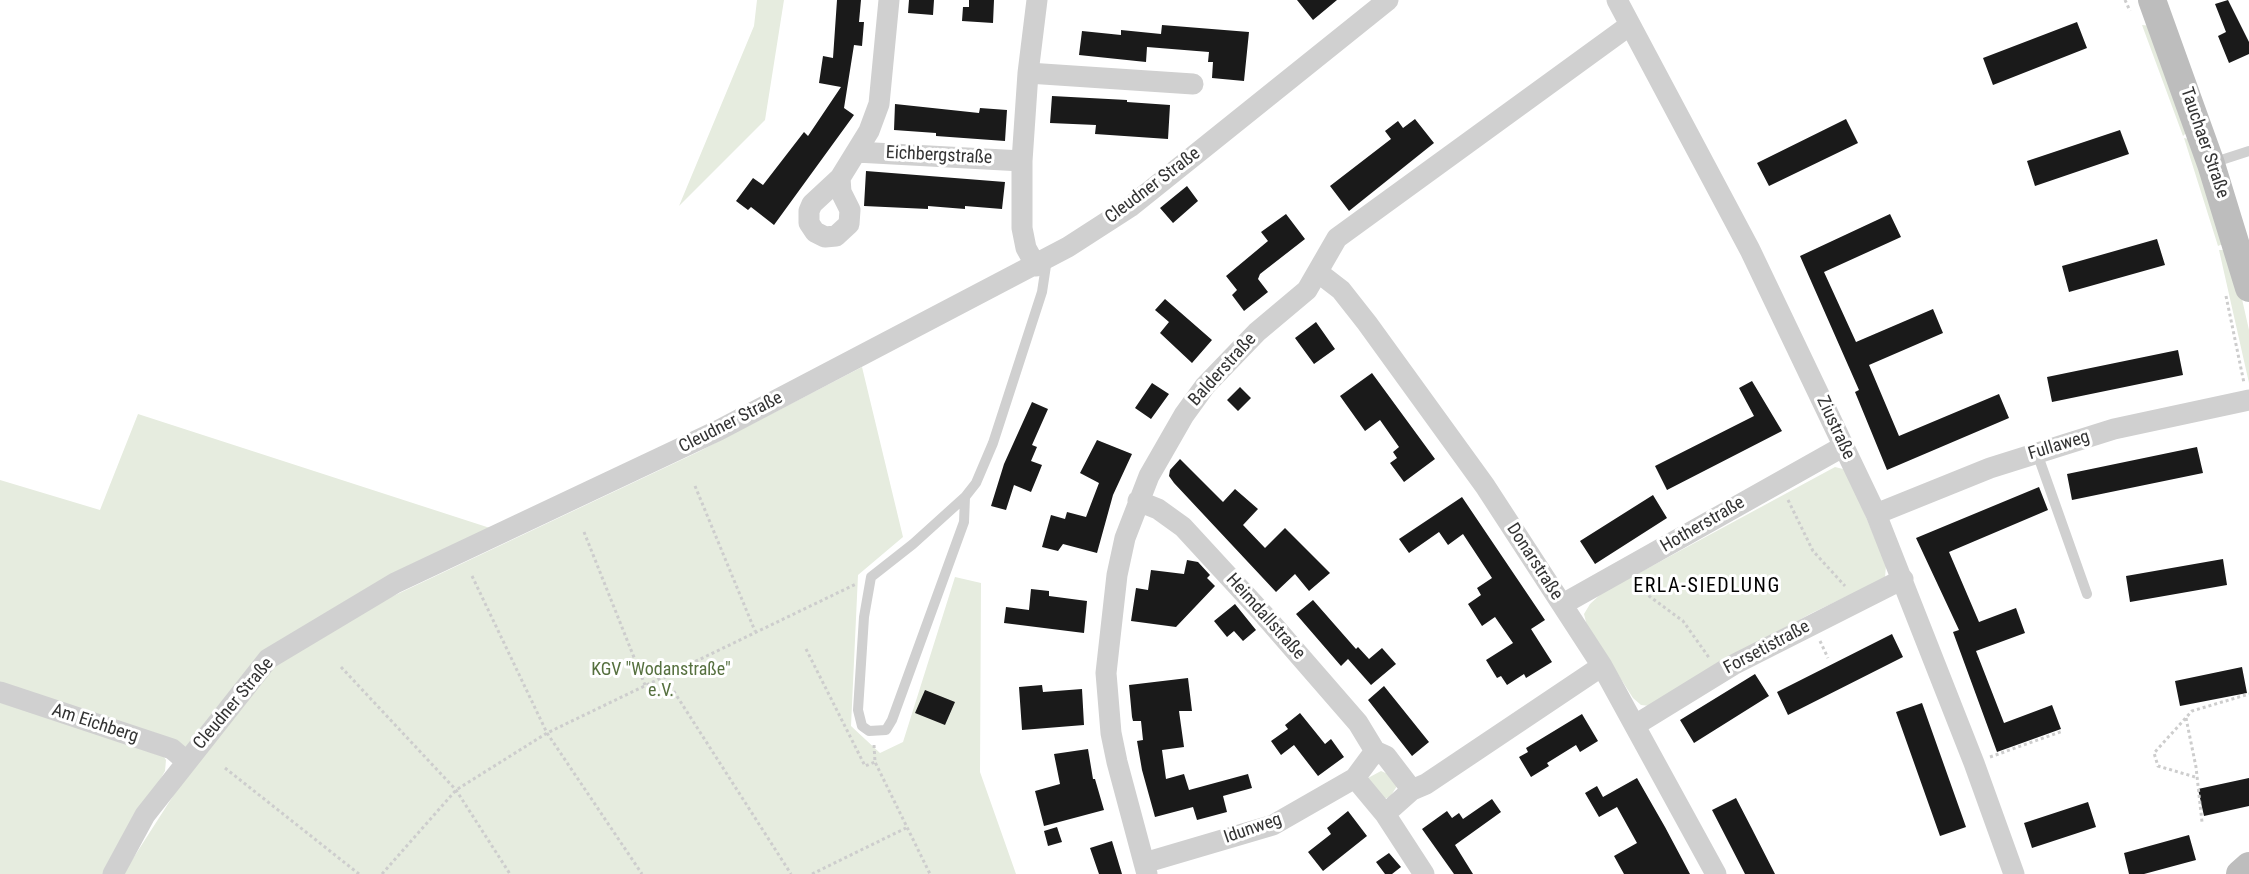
<!DOCTYPE html>
<meta charset="utf-8">
<style>
body{margin:0}
canvas{display:block;background:#fff}
</style>
<canvas width="2249" height="874"></canvas>
<script>
const g = document.querySelector('canvas').getContext('2d');
g.lineJoin = 'round';
function fill(path, color) { g.fillStyle = color; g.fill(path, 'evenodd'); }
const poly = rows => new Path2D(rows.map(r => 'M' + r).join(''));
function stroke(path, color, width, dash) { g.strokeStyle = color; g.lineWidth = width; g.lineCap = dash ? 'butt' : 'round'; g.setLineDash(dash || []); g.stroke(path); }
function label(font, color, halo, rows, align = 'center') {
  g.font = font + ' "Roboto Condensed",sans-serif'; g.lineWidth = 6; g.setLineDash([]); g.textBaseline = 'middle'; g.strokeStyle = halo; g.fillStyle = color; for (const [text, x, y, turn = 0] of rows) {
    g.save(); g.translate(x, y); g.rotate((+turn || 0) * Math.PI / 180); g.textAlign = isNaN(turn) ? turn : align; if (halo) g.strokeText(text, 0, 0); g.fillText(text, 0, 0); g.restore();
  }
}
fill(poly([
 [757,0,784,0,765,120,679,206,754,26],
 [2142,25,2152,26,2190,129,2183,136],
 [2184,138,2194,140,2227,242,2218,246],
 [2219,250,2229,250,2242,299,2249,330,2249,383],
 [862,367,903,537,858,575,851,726,880,753,903,742,955,577,981,583,980,772,1016,874,123,874,200,754,276,663,370,607,698,452],
 [138,414,490,528,268,659,181,757,0,693,0,480,100,510],
 [1835,467,1843,469,1849,476,1886,565,1885,578,1810,614,1722,662,1650,706,1641,705,1633,698,1587,626,1584,614,1590,604,1602,593],
 [0,697,162,754,166,760,165,771,107,874,0,874],
 [1381,771,1388,774,1397,786,1390,797,1383,799,1368,778]
]), '#e6ecdf');
fill(poly([
 [837,0,861,0,859,22,864,22,862,46,854,45,844,108,854,115,774,225,751,207,748,210,736,201,753,178,763,185,804,132,808,136,841,87,819,83,823,56,833,58],
 [909,0,934,0,933,15,908,13],
 [969,0,994,0,993,23,962,21,963,7,969,7],
 [1297,0,1337,0,1313,20],
 [2228,0,2249,42,2249,54,2229,63,2218,36,2226,32,2215,4],
 [2077,22,2087,48,1993,85,1983,58],
 [1162,25,1249,32,1244,81,1212,78,1213,62,1208,62,1209,52,1147,47,1146,62,1079,55,1082,31,1121,35,1121,30,1161,34],
 [1052,96,1127,100,1127,102,1170,105,1168,139,1095,134,1096,125,1050,123],
 [895,104,979,113,980,108,1007,110,1005,141,936,136,936,133,894,130],
 [1415,119,1434,143,1349,211,1330,186,1391,139,1385,131,1398,121,1403,128],
 [1846,119,1858,143,1769,186,1757,163],
 [2120,130,2129,154,2035,186,2027,161],
 [866,171,1005,182,1002,209,965,206,965,209,928,206,928,209,864,206],
 [1187,186,1198,201,1173,223,1160,208],
 [1286,214,1305,239,1260,274,1258,279,1268,292,1244,311,1232,295,1237,290,1226,276,1268,241,1261,232],
 [1890,214,1901,237,1824,272,1856,342,1933,309,1943,333,1869,365,1899,436,1999,394,2009,418,1887,470,1855,392,1859,390,1800,256],
 [2157,239,2165,265,2069,292,2062,266],
 [1165,299,1212,340,1192,363,1160,333,1169,322,1155,310],
 [1316,322,1335,349,1314,364,1295,338],
 [2178,350,2183,375,2052,402,2047,377],
 [1372,373,1435,459,1404,482,1390,463,1397,458,1393,452,1399,447,1380,420,1365,431,1340,396],
 [1752,381,1782,431,1667,490,1655,466,1754,416,1739,388],
 [1152,383,1169,394,1151,419,1135,408],
 [1240,387,1251,398,1238,411,1227,400],
 [1032,402,1048,409,1032,445,1037,447,1031,461,1042,465,1038,475,1031,492,1014,485,1006,510,991,506,1004,464],
 [1097,440,1132,454,1113,495,1097,553,1063,544,1058,551,1042,547,1051,515,1065,519,1067,512,1086,517,1099,483,1080,473],
 [2197,447,2203,473,2072,500,2067,474],
 [1180,459,1223,502,1235,489,1258,509,1243,525,1265,548,1285,528,1330,573,1309,591,1295,574,1276,592,1174,483,1169,476,1170,470],
 [2039,487,2048,510,1949,552,1979,622,2016,608,2025,633,1976,651,2004,723,2052,705,2061,729,1997,752,1953,632,1959,630,1916,538],
 [1653,495,1667,518,1595,564,1580,541],
 [1462,497,1545,620,1531,629,1552,662,1526,678,1524,674,1507,685,1501,676,1497,678,1486,660,1513,643,1495,617,1482,626,1468,604,1481,595,1477,588,1492,578,1463,534,1448,545,1439,532,1409,553,1399,539],
 [2223,559,2227,585,2130,602,2126,576],
 [1187,560,1198,562,1210,575,1207,578,1215,586,1176,627,1131,621,1136,588,1148,590,1151,570,1184,574],
 [1031,589,1049,591,1049,596,1087,601,1084,633,1004,623,1006,607,1029,610],
 [1313,600,1356,649,1358,647,1369,659,1382,648,1396,664,1371,685,1348,659,1341,666,1296,614],
 [1235,604,1256,630,1243,641,1234,631,1227,637,1214,621],
 [1892,634,1903,657,1788,715,1777,692],
 [2242,667,2247,693,2180,706,2175,681],
 [1755,674,1769,696,1694,743,1680,720],
 [1188,678,1192,711,1179,711,1184,747,1162,750,1166,779,1184,774,1189,790,1248,774,1252,788,1223,796,1227,812,1197,820,1193,807,1155,817,1142,770,1137,741,1143,740,1141,721,1133,721,1132,717,1129,685],
 [1042,685,1043,692,1082,689,1084,725,1022,730,1019,687],
 [1384,686,1429,742,1412,756,1368,700],
 [925,690,955,702,945,725,915,713],
 [1922,703,1966,827,1940,836,1896,712],
 [1300,713,1325,744,1331,739,1344,757,1318,776,1294,745,1281,755,1271,741,1288,729,1285,725],
 [1582,714,1598,741,1580,752,1576,745,1547,763,1549,766,1531,777,1519,757,1528,752,1526,748],
 [1088,749,1093,779,1095,779,1104,810,1044,826,1035,791,1060,784,1054,754],
 [1637,778,1665,827,1690,874,1624,874,1614,856,1637,843,1617,807,1599,817,1585,793,1597,786,1603,797],
 [2249,778,2249,806,2204,816,2198,789],
 [1736,798,1751,827,1775,874,1745,874,1712,810],
 [1492,799,1501,812,1455,845,1473,874,1454,874,1422,829,1447,811,1452,818,1459,813,1463,819],
 [2088,802,2096,827,2032,848,2024,823],
 [1348,811,1367,836,1323,871,1308,852,1331,834,1327,828],
 [1057,827,1062,842,1048,846,1044,831],
 [2189,835,2196,860,2144,874,2129,874,2124,853],
 [1112,841,1122,874,1099,874,1090,848],
 [1389,853,1401,867,1392,874,1385,874,1376,862]
]), '#1a1a1a');
stroke(poly([
 [2125,0,2130,11],
 [2226,296,2244,383],
 [695,486,755,631],
 [1788,500,1813,551,1845,586],
 [584,532,645,685],
 [472,576,547,733,642,874],
 [1634,585,1683,621,1710,659],
 [1820,641,1828,658],
 [806,649,865,766,875,762],
 [341,667,456,790,510,874],
 [664,676,791,874],
 [2186,718,2196,767,2202,822],
 [874,745,875,762,930,874],
 [1990,757,2063,731],
 [225,768,359,874],
 [2195,777,2158,766,2154,753,2192,711,2249,694],
 [382,874,456,790,547,733,856,584],
 [812,874,906,828]
]), '#cdcdcd', 3, [3, 3]);
stroke(poly([
 [2212,163,2249,151],
 [2037,453,2087,594],
 [965,497,964,522,892,720,886,730,869,731,862,726,858,710,864,617,871,577,913,544,965,497,976,483,993,443,1042,292,1047,259]
]), '#d0d0d0', 10);
stroke(poly([
 [1617,0,1750,250,1876,514,1974,763,2014,874],
 [1028,73,1193,84],
 [856,152,1022,161],
 [840,178,841,192,850,210,849,224,836,236,825,237,815,232,809,223,809,211,812,204,840,178,869,131,879,104,889,0],
 [1036,266,1026,248,1022,228,1022,161,1028,73,1037,0],
 [1319,273,1341,290,1367,323,1485,486,1602,666,1716,874],
 [1138,501,1158,509,1183,527,1265,616,1358,723,1375,751,1386,756,1412,790,1385,814,1424,874],
 [1876,514,1990,468,2114,429,2249,400],
 [1563,604,1844,446],
 [0,692,172,749,186,761],
 [1637,724,1733,665,1903,579],
 [1375,751,1355,778,1385,814],
 [1412,790,1426,784,1602,666],
 [1144,863,1273,825,1355,778],
 [113,874,145,815,268,659,395,583,719,430,1068,247,1130,207,1388,0],
 [1147,874,1117,762,1111,733,1106,673,1117,575,1125,538,1149,476,1184,415,1205,386,1257,332,1307,290,1337,238,1630,25]
]), '#d0d0d0', 21);
stroke(poly([
 [2152,0,2211,164,2249,288],
 [2240,874,2249,866]
]), '#bdbdbd', 28);
label('18px', '#333', '#fff', [
 ["Tauchaer Straße",2204,143,71],
 ["Eichbergstraße",939,156,3],
 ["Cleudner Straße",1153,186,-37],
 ["Balderstraße",1223,370,-48],
 ["Cleudner Straße",731,423,-27],
 ["Ziustraße",1835,428,65],
 ["Fullaweg",2059,446,-17],
 ["Hotherstraße",1703,525,-30],
 ["Donarstraße",1534,562,57],
 ["Heimdallstraße",1265,617,48],
 ["Forsetistraße",1767,648,-28],
 ["Cleudner Straße",234,704,-50],
 ["Am Eichberg",95,724,18],
 ["Idunweg",1253,829,-19]
]);
label('18px', '#56703f', '#fff', [
 ["KGV \"Wodanstraße\"",661,670],
 ["e.V.",661,691]
]);
g.letterSpacing = '1.5px';
label('20px', '#000', '#fff', [
 ["ERLA-SIEDLUNG",1707,587]
]);
g.letterSpacing = '0px';
</script>
